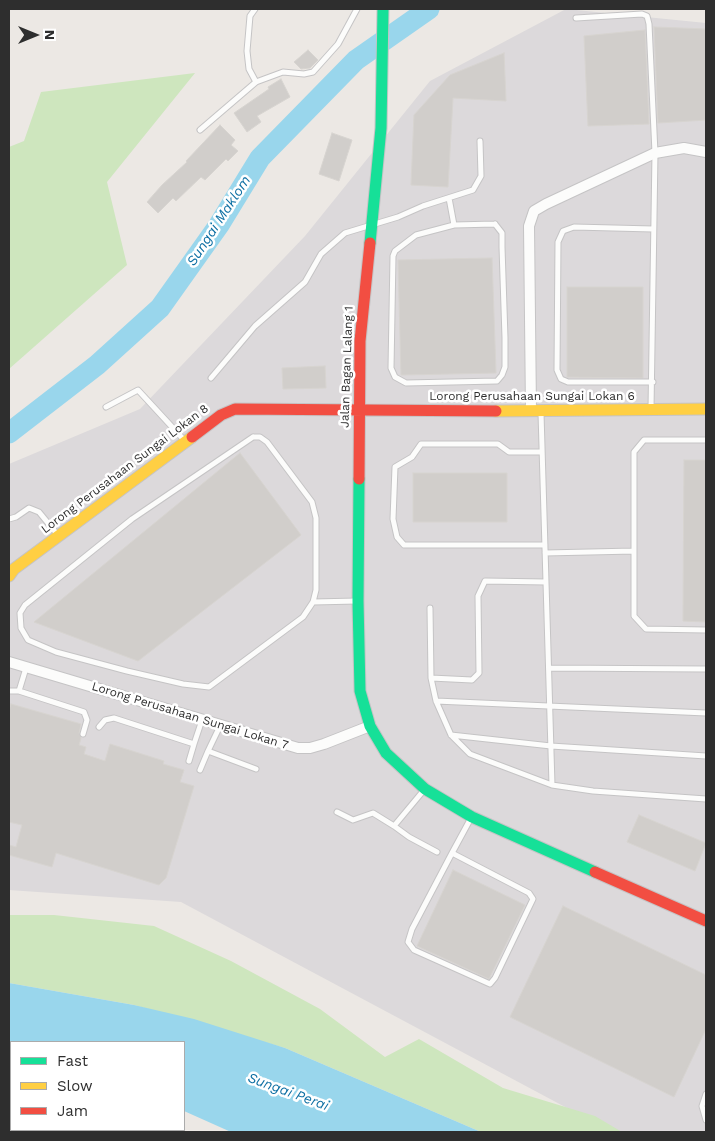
<!DOCTYPE html>
<style>
body{margin:0}
#map{position:relative;width:715px;height:1141px;overflow:hidden;background:#ece8e4;font-family:"Work Sans",sans-serif}
canvas{display:block}
.frame{position:absolute;inset:0;border:10px solid #2e2e2e;pointer-events:none}
.legend{position:absolute;left:10px;top:1041px;width:175px;height:90px;box-sizing:border-box;background:#fff;border:1px solid #ababab;margin:0;padding:6px 9px;list-style:none;font-size:15px;color:#2e2e2e}
.legend li{display:flex;align-items:center;gap:10px;height:25px}
.legend b{width:25px;border:1px solid #ababab}
.north{position:absolute;left:10px;top:10px;width:50px;height:50px;-webkit-text-stroke:4px #fff;paint-order:stroke;rotate:90deg;font-size:14px;font-weight:700;line-height:20px;text-align:center;color:#2e2e2e}
.north::after{content:'';display:block;margin:auto;width:18px;height:22px;background:#2e2e2e;clip-path:polygon(50% 0,100% 100%,50% 72%,0 100%)}
</style>
<div id="map">
<canvas width="715" height="1141"></canvas>
<div class="frame"></div>
<ul class="legend">
<li><b style="height:6px;background:#16e098"></b>Fast</li>
<li><b style="height:6px;background:#ffcf43"></b>Slow</li>
<li><b style="height:6px;background:#f24e42"></b>Jam</li>
</ul>
<div class="north">N</div>
</div>
<script>
const g = document.querySelector('canvas').getContext('2d');
g.lineJoin = 'round';
function fill(path, color) { g.fillStyle = color; g.fill(path, 'evenodd'); }
const poly = rows => new Path2D(rows.map(r => 'M' + r).join(''));
function stroke(path, color, width, dash) { g.strokeStyle = color; g.lineWidth = width; g.lineCap = dash ? 'butt' : 'round'; g.setLineDash(dash || []); g.stroke(path); }
function label(font, color, halo, rows, align = 'center') {
  g.font = font + ' "Work Sans",sans-serif'; g.lineWidth = 5; g.setLineDash([]); g.textBaseline = 'middle'; g.strokeStyle = halo; g.fillStyle = color; for (const [text, x, y, turn = 0] of rows) {
    g.save(); g.translate(x, y); g.rotate((+turn || 0) * Math.PI / 180); g.textAlign = isNaN(turn) ? turn : align; if (halo) g.strokeText(text, 0, 0); g.fillText(text, 0, 0); g.restore();
  }
}
fill(poly([
 [566,9,706,23,706,1132,612,1132,181,902,9,890,9,464,140,409,305,236,430,81]
]), '#dcd9db');
fill(poly([
 [195,73,107,182,127,265,9,369,9,147,24,141,41,92],
 [9,915,54,915,154,926,231,961,320,1009,385,1057,419,1039,503,1088,595,1116,622,1132,481,1132,285,1048,134,1005,9,983]
]), '#cee6be');
fill(poly([
 [9,983,134,1005,194,1019,285,1048,481,1132,231,1132,184,1111,184,1042,11,1042,11,1071,9,1071]
]), '#99d6ec');
stroke(poly([
 [9,433,97,365,160,308,219,225,260,158,356,60,429,9]
]), '#99d6ec', 21);
const building = poly([
 [654,27,706,29,706,120,658,123,654,27],
 [645,30,649,124,588,126,584,36,645,30],
 [308,50,318,60,310,68,301,69,294,62,308,50],
 [504,53,506,101,453,98,448,187,411,185,414,115,450,75,504,53],
 [281,79,290,97,257,116,261,122,247,132,234,113,269,89,268,87,281,79],
 [220,125,235,140,231,145,238,151,228,161,226,159,205,180,201,177,176,201,173,198,158,213,147,202,162,185,187,162,186,161,220,125],
 [332,133,352,140,339,181,319,174,332,133],
 [492,258,496,373,401,375,398,260,492,258],
 [567,287,643,287,643,378,567,377,567,287],
 [325,366,326,388,283,389,282,368,325,366],
 [240,453,301,535,138,661,34,622,240,453],
 [684,460,706,460,706,622,683,621,684,460],
 [413,473,507,473,507,522,413,522,413,473],
 [11,704,81,724,79,733,81,738,79,745,86,747,84,754,105,761,110,744,164,761,163,764,184,770,180,782,194,786,166,878,159,885,56,853,52,867,9,855,9,845,16,847,22,825,9,822,9,711,11,704],
 [639,815,706,843,695,871,627,842,639,815],
 [453,870,525,905,489,979,417,946,453,870],
 [563,906,706,975,706,1029,674,1097,510,1017,563,906]
]);
fill(building, '#d1cecb');
stroke(building, '#d7d4d0', 1);
const lane = poly([
 [255,9,250,16,247,51,249,69,256,82],
 [576,18,642,14,647,16,649,24,655,153,651,409],
 [200,130,256,82,283,72,304,74,313,72,338,44,357,9],
 [449,198,454,225],
 [495,224,502,233,502,247,505,338,505,367,502,375,497,381,406,383,395,377,391,368,393,256,395,251,416,235,454,225,495,224],
 [211,378,255,326,305,282,321,254,345,233,398,217,423,206,473,190,481,176,480,141],
 [653,382,568,382,561,379,557,370,558,242,563,231,574,227,653,229],
 [106,407,138,390,185,441],
 [541,413,552,785],
 [253,437,260,437,267,442,312,502,316,518,316,590,313,602,303,617,209,687,183,684,127,671,56,652,28,640,21,628,20,613,25,605,132,519,253,437],
 [542,452,509,452,498,444,421,444,412,457,395,467,393,519,397,537,404,545,545,545],
 [9,519,16,517,29,508,39,512,57,534],
 [634,551,634,452,644,440,706,440],
 [545,553,634,551,634,616,646,629,706,630],
 [313,602,357,601],
 [430,608,431,678,472,680,479,673,478,596,485,581,546,582],
 [26,668,19,691,84,712,87,720,83,734],
 [549,668,706,669],
 [431,678,436,701,451,735,470,754,552,785,593,791,706,799],
 [9,691,19,691],
 [436,701,706,713],
 [220,726,208,751,256,769],
 [99,727,105,720,114,718,194,744,202,720],
 [451,735,551,746,706,756],
 [189,761,194,744],
 [200,770,208,751],
 [337,812,353,820,373,813,394,826,424,790],
 [394,826,409,837,437,852],
 [452,853,529,893,533,899,495,978,490,984,414,950,408,942,412,929,452,853,471,818],
 [706,1094,702,1106,706,1120]
]);
const street = poly([
 [531,411,529,226,534,211,546,204,655,153,684,148,706,152],
 [9,662,298,748,310,748,324,744,370,726]
]);
const fast = poly([
 [370,243,381,128,383,9],
 [359,479,358,601,360,691,370,726,386,753,425,789,472,817,595,872]
]);
const slow = poly([
 [496,411,706,409],
 [9,576,14,569,192,437]
]);
const jam = poly([
 [192,437,221,415,235,409,496,411],
 [359,479,360,341,370,243],
 [595,872,706,921]
]);
stroke(lane, '#c5c4c5', 7);
stroke(street, '#c5c4c5', 12);
stroke(fast, '#c5c4c5', 13);
stroke(slow, '#c5c4c5', 13);
stroke(jam, '#c5c4c5', 13);
stroke(lane, '#fcfcfb', 5);
stroke(street, '#fcfcfb', 10);
stroke(fast, '#16e098', 11);
stroke(slow, '#ffcf43', 11);
stroke(jam, '#f24e42', 11);
label('12px', '#2e2e2e', '#fff', [
 ["Jalan Bagan Lalang 1",347,367,-88],
 ["Lorong Perusahaan Sungai Lokan 6",532,396],
 ["Lorong Perusahaan Sungai Lokan 8",125,469,-37],
 ["Lorong Perusahaan Sungai Lokan 7",190,716,17]
]);
label('italic 14px', '#0d6fa3', '#fff', [
 ["Sungai Maklom",219,221,-57],
 ["Sungai Perai",288,1092,20]
]);
</script>
